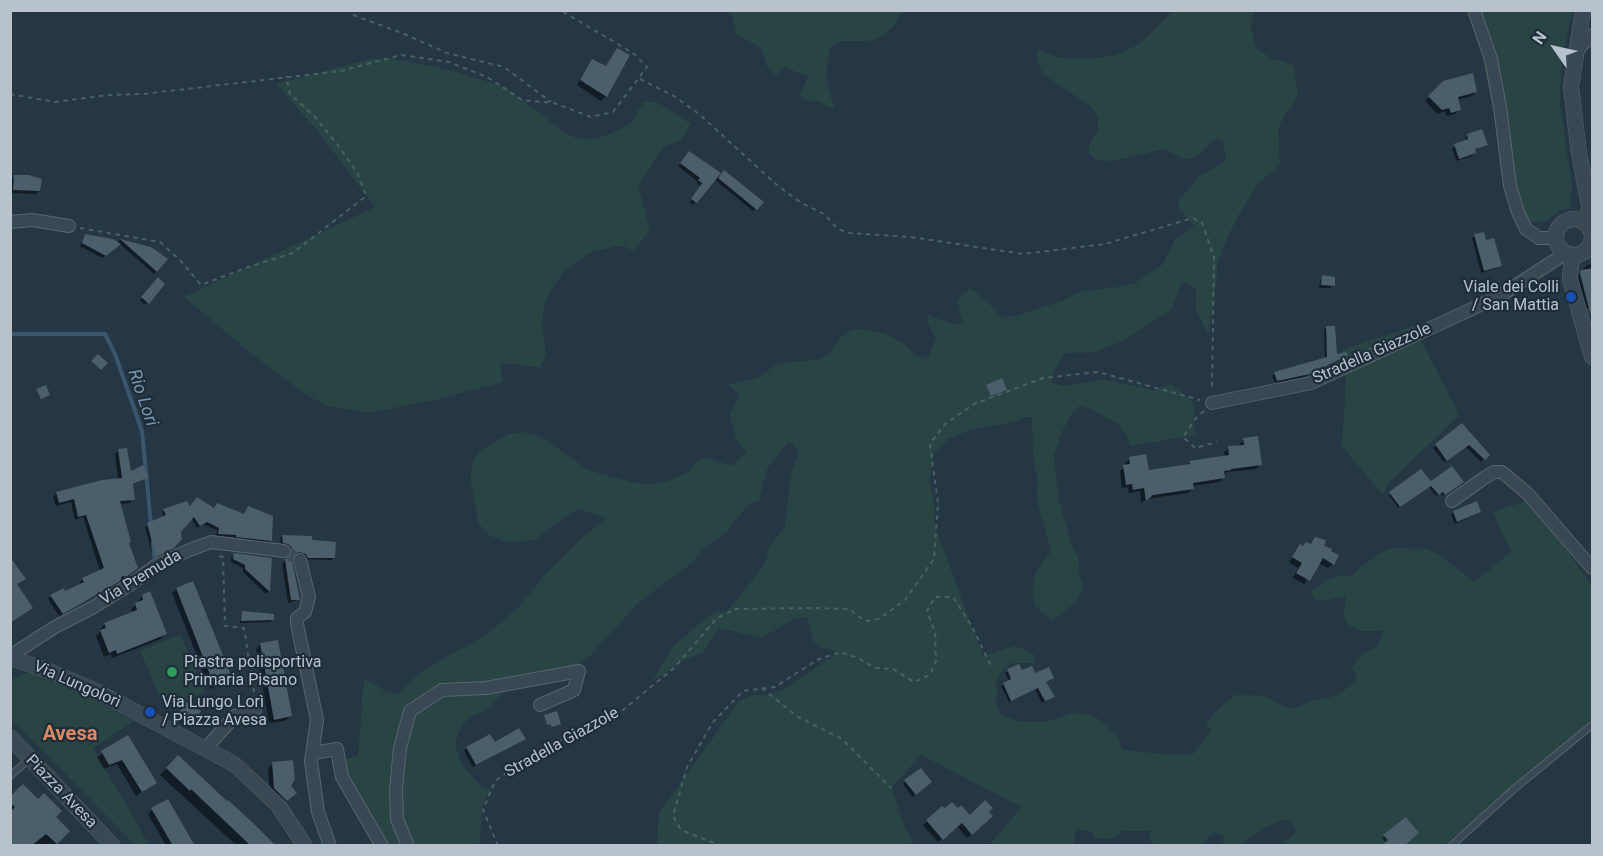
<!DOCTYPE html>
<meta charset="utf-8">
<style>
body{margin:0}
#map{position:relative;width:1603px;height:856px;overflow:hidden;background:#253644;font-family:Roboto,sans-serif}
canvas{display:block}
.frame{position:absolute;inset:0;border:12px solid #b7c2cd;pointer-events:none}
.north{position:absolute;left:1525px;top:18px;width:60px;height:60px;-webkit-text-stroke:4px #1f2d39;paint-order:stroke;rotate:304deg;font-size:16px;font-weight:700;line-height:24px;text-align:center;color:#b7c2cd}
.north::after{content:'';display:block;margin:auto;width:21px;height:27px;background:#b7c2cd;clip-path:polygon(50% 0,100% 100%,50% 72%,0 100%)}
</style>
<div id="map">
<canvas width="1603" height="856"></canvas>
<div class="frame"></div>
<div class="north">N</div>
</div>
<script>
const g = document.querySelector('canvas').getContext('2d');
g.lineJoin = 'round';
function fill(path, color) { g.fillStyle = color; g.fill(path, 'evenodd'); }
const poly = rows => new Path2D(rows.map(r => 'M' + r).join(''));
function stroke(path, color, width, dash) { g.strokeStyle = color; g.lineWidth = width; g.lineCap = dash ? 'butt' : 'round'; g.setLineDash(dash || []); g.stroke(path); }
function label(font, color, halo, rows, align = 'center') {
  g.font = font + ' Roboto,sans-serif'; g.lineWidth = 4.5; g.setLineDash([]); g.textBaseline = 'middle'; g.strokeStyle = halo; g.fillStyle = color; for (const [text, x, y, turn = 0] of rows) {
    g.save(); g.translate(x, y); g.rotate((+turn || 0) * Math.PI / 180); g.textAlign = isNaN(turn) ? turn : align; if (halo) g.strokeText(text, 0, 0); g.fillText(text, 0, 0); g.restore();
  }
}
fill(poly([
 [725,11,906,11,899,15,896,23,882,37,868,41,840,41,830,48,827,71,828,89,835,109,817,101,808,101,800,95,808,77,784,67,775,76,768,69,761,48,736,34,732,16],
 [1173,11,1254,11,1251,26,1256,48,1272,59,1294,65,1298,96,1292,107,1284,116,1278,129,1280,165,1258,183,1238,216,1223,247,1218,264,1213,308,1208,334,1196,310,1196,290,1189,284,1181,282,1172,309,1123,341,1095,352,1065,353,1052,375,1052,383,1064,386,1103,379,1153,390,1171,384,1193,402,1196,435,1130,446,1127,436,1118,424,1092,409,1079,406,1071,415,1062,432,1054,455,1058,495,1071,544,1078,557,1080,577,1084,589,1074,604,1052,621,1036,607,1032,593,1035,574,1051,551,1036,497,1038,482,1033,456,1032,417,1024,417,1014,422,972,429,948,439,934,454,930,480,935,510,934,524,983,656,1015,646,1033,653,1035,663,1012,663,1004,669,995,681,998,691,995,703,1001,715,1021,722,1045,722,1074,713,1093,715,1116,734,1123,750,1173,755,1193,754,1211,731,1206,723,1221,706,1236,695,1264,696,1285,707,1298,708,1308,702,1338,695,1357,680,1355,672,1350,669,1362,654,1378,646,1383,631,1360,631,1347,624,1344,615,1346,596,1329,600,1315,599,1311,592,1327,580,1341,575,1352,576,1359,568,1380,553,1393,548,1425,549,1440,555,1474,582,1511,552,1493,512,1532,499,1592,586,1592,723,1444,845,1283,845,1297,831,1292,823,1285,819,1265,827,1241,845,1223,845,1223,836,1215,832,1200,845,1154,846,1150,839,1150,831,1123,831,1113,838,1105,839,1094,838,1093,832,1077,829,1073,845,989,845,1022,807,921,755,892,788,903,823,914,845,657,845,659,813,739,701,754,695,769,695,786,688,839,652,822,648,814,642,807,617,794,619,761,638,719,628,703,652,680,662,674,668,652,681,673,646,707,617,715,612,727,611,744,591,766,562,769,547,785,527,791,474,799,452,790,441,768,467,759,500,748,505,726,532,704,549,692,563,639,602,592,654,575,667,526,681,500,695,486,711,470,716,461,728,455,743,461,764,482,787,492,789,484,802,479,845,376,845,331,763,358,756,364,678,385,691,396,694,424,670,484,636,518,608,546,573,584,536,607,518,579,509,566,516,535,540,507,542,490,536,478,523,470,477,474,459,481,450,509,434,523,432,542,437,588,470,634,483,652,484,668,481,686,474,698,460,708,458,732,466,746,452,735,439,730,414,740,394,728,385,757,378,779,363,815,360,828,356,841,337,852,330,865,329,885,334,903,343,916,356,928,357,936,338,927,322,928,315,953,324,963,322,957,300,970,288,987,301,1001,317,1015,316,1063,301,1078,292,1119,287,1135,283,1163,264,1175,240,1194,226,1178,207,1179,200,1199,176,1217,167,1226,159,1223,140,1214,139,1201,153,1191,159,1184,159,1164,149,1118,160,1104,161,1094,158,1089,153,1089,145,1098,129,1098,117,1090,106,1044,75,1039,67,1037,50,1061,58,1092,59,1115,55,1138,45],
 [1469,11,1572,11,1561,67,1560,103,1572,187,1570,208,1559,211,1547,221,1516,222,1479,42],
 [390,58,446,69,506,87,565,133,579,139,595,139,612,133,631,123,644,101,659,103,691,124,681,140,663,147,641,181,639,188,650,230,633,251,625,246,616,246,589,253,565,271,551,290,544,306,542,321,546,356,540,367,500,363,503,382,436,400,367,413,328,406,305,394,248,351,184,297,375,207,316,129,276,84,370,59],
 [1414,326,1459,415,1389,483,1383,495,1342,446,1346,378,1341,360,1341,350],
 [180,634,205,692,165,709,140,651],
 [37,669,134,721,93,748,149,845,135,845,11,719,10,679]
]), '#284544');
fill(poly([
 [617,50,606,96,601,101,577,85,592,61,605,67],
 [1444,83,1476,92,1472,96,1457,100,1460,110,1455,114,1447,116,1445,111,1437,114,1425,101],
 [1468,135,1486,144,1474,150,1474,153,1472,156,1456,161,1452,148,1466,141,1465,138],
 [690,153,721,175,761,202,753,211,714,179,693,205,690,202,700,186,697,183,698,182,678,166],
 [15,177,39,191,36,194,11,193,10,196,11,180],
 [86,236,117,243,120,240,150,249,165,260,154,274,120,244,102,258,80,246],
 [1475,236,1485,242,1500,265,1497,268,1481,273,1472,238],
 [1592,264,1592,307,1582,309,1576,277,1587,265],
 [1323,277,1333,286,1330,288,1319,288,1320,280],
 [158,279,163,284,145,305,140,300],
 [1326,328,1336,356,1343,357,1304,377,1275,383,1272,376,1275,374,1325,359,1324,330],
 [1462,425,1488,455,1481,462,1466,447,1444,462,1433,448],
 [1244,440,1261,464,1256,469,1227,472,1223,474,1224,477,1219,482,1192,486,1192,489,1188,493,1147,499,1141,503,1140,491,1129,493,1128,487,1122,488,1120,471,1126,466,1125,463,1130,459,1148,472,1186,466,1190,462,1225,457,1224,452,1229,448,1240,447,1240,444],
 [118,451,129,473,147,477,132,485,133,499,130,503,119,504,133,571,122,580,119,579,114,584,59,616,48,599,51,596,64,593,81,585,80,582,83,579,100,571,83,517,75,520,71,502,56,506,53,497,57,493,118,480,115,454],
 [1430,484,1460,484,1443,496,1440,492,1436,496,1428,486,1398,508,1389,495],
 [1476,503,1480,512,1477,514,1455,524,1451,515,1454,512],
 [248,507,271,541,268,543,234,539,235,537,216,536,217,530,203,524,197,528,191,518,180,532,173,547,153,558,145,527,164,518,162,512,164,510,214,510,244,515],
 [283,536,311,541,333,558,331,560,305,559,303,556,295,554,288,559,290,556,289,550,281,545,280,538],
 [1316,538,1333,564,1328,568,1318,563,1304,584,1293,578,1298,568,1289,562,1300,546,1310,545],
 [234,555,270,559,269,591,266,594,243,572,243,568,231,562,231,558],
 [286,560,299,597,295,601,288,603,282,564],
 [177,589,230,678,225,683,210,689,172,593],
 [142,596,165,634,161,639,112,658,111,654,104,657,96,636,101,631,100,629,105,624,133,613,131,609,139,603,138,601],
 [242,612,272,620,270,622,240,623],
 [261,644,290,716,285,721,269,723,256,649],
 [1018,666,1021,672,1034,675,1045,682,1053,696,1042,703,1035,689,1009,702,1001,686,1009,681,1005,673],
 [183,707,191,725,189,728,176,720],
 [127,737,155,782,136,796,117,764,104,769,97,757],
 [521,741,473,767,464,751,467,748],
 [178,757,274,846,237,846,160,775],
 [273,763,289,786,290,797,282,805,270,793,268,768],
 [905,782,927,785,912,797,903,784],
 [10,791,54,817,68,831,53,846,10,846,13,812,10,810],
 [942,808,970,817,987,812,987,820,967,838,957,826,938,842,923,825],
 [152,810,193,846,166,846,148,814],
 [1406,820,1386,843,1382,838]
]), '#0007');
stroke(poly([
 [10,334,105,334,115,354,142,431,151,525],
 [153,542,155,564]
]), '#3a566d', 4);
fill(poly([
 [617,48,630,55,607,97,580,80,592,59,606,66],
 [1473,73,1477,92,1458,97,1461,110,1451,113,1449,108,1442,110,1428,96,1443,81],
 [1482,129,1488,145,1475,149,1476,153,1459,159,1454,144,1468,139,1467,134],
 [689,151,721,173,697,203,691,199,702,183,698,180,700,178,680,163],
 [724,170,764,202,757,210,718,178],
 [14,175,29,175,42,179,40,191,13,190],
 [1484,232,1486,240,1494,238,1502,266,1484,271,1474,234],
 [85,234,113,239,121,244,106,256,82,243],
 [120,239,151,247,168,259,157,272],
 [1593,268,1593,313,1590,313,1580,273,1581,270],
 [1322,275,1335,277,1335,286,1321,285],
 [158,277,165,284,149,304,141,297],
 [1326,326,1335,326,1337,354,1346,352,1348,355,1310,374,1277,381,1274,372,1327,357],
 [98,354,108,363,101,370,91,361],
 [1002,378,1007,390,991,396,986,385],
 [46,385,50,395,41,399,36,389],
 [1462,423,1490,455,1485,460,1469,445,1447,461,1435,444],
 [1258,436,1262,465,1231,469,1231,470,1224,471,1225,478,1193,483,1194,489,1153,495,1146,501,1144,488,1133,490,1132,484,1126,485,1123,465,1130,464,1129,457,1146,454,1149,470,1190,464,1189,461,1229,455,1228,446,1244,445,1243,438],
 [127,448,131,471,143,465,149,477,133,484,135,500,120,501,131,542,129,543,138,568,126,577,122,576,120,581,63,614,50,595,64,588,65,591,84,582,82,578,104,568,86,515,78,517,74,499,59,503,56,492,102,480,122,478,118,449],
 [1452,466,1464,482,1445,495,1443,492,1439,495,1431,486,1400,507,1389,492,1421,469,1431,481],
 [197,497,214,508,217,503,244,514,248,506,273,516,272,541,236,537,236,535,218,534,219,528,207,522,200,526,194,517,181,532,182,539,174,548,156,557,147,523,166,515,163,509,187,501,190,506],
 [1477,501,1481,512,1457,522,1453,511],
 [282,535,312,536,312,540,336,542,335,558,308,558,306,554,299,552,292,557,289,557,292,553,292,548,288,544,283,543],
 [1315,537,1326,540,1324,546,1332,549,1331,551,1339,555,1334,565,1323,558,1310,581,1296,573,1302,563,1292,557,1300,544,1303,546,1306,542,1311,544],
 [234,553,272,558,270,592,245,569,245,565,233,559],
 [10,557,26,579,17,584,33,608,10,623],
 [289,558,292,560,300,600,291,600,285,559],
 [193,581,232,678,214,685,176,588],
 [150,591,167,634,117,654,116,650,109,653,100,630,106,628,104,623,137,610,135,603,143,600,142,595],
 [242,611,274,614,274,620,241,621],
 [278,640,292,716,274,720,260,643],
 [1019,664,1022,670,1032,666,1035,673,1049,667,1054,678,1046,682,1055,697,1045,701,1038,688,1011,701,1003,683,1011,679,1007,669],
 [186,702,201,711,193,726,177,717],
 [557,711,561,724,552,727,550,724,547,725,544,715],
 [519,728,526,739,476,765,466,747,490,734,495,742],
 [128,735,157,783,142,792,122,760,109,765,101,751],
 [178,755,227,801,228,800,253,823,276,846,251,846,191,789,190,791,166,768],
 [293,760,295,779,291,786,297,793,287,801,274,788,272,762],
 [921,768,932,782,916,795,904,780],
 [23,784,38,799,44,793,62,811,56,817,70,831,57,844,46,834,31,846,10,846,10,812,15,807,10,803,10,796],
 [168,799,195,846,173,846,151,808],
 [985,800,993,808,989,812,993,816,972,835,962,823,943,840,926,820,942,806,945,808,952,802,958,808,961,805,970,815],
 [1406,817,1419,833,1404,846,1381,846,1388,840,1383,835]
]), '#4b5e6c');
stroke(poly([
 [284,551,300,560]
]), '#3b4b59', 12, [12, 6]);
const service = poly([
 [10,776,29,759],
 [1451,846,1514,789,1592,725]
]);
const minor = poly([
 [1474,10,1491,59,1500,107,1510,186,1518,212,1526,229,1539,238,1556,238],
 [1577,50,1592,35],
 [10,222,32,220,69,226],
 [1589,246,1592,247],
 [1212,403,1311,383,1498,297,1566,253],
 [1452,501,1484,478,1494,472,1502,472,1528,494,1592,568],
 [300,560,309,597,305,612,297,618,297,624,317,720,311,761,318,812,330,846],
 [10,656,55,627,92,608,131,584,155,566,187,551,211,542,284,551],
 [206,748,235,716,255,710],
 [312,753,337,749,342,777,382,846],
 [408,846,397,819,396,790,400,748,410,711,442,690,486,688,579,671,574,690,540,705]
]);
const tertiary = poly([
 [1583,10,1571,87,1579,153,1589,206,1587,224],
 '1556 237a18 18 0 1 1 36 0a18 18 0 1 1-36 0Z',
 [1572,255,1570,279,1592,357],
 [10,658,47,670,98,692,234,764,278,805,305,846],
 [10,737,113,846]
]);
stroke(service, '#586571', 8);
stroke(minor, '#586571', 14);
stroke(tertiary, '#586571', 16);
stroke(poly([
 [353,15,402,33,447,53,504,67,551,102],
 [640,79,674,96,699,114,778,186,800,202,824,214,838,229,849,233,911,237,1023,254,1105,244,1193,218,1202,223,1214,257,1212,390],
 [10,94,55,102,108,95,143,94,341,71,401,55,449,62,487,77,522,100,554,103,591,117,613,112,647,67,633,53,560,10],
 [80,228,160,242,180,260,201,285,248,267,293,253,366,196,357,172,337,144,315,117,290,94,286,76],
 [1204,411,1195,419,1183,437,1195,448,1217,442],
 [219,556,223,557,225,626,244,628,255,698],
 [762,688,798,717,842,739,891,788],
 [498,846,483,810,495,781,519,764,569,736,618,714,674,668,717,618,736,609,813,608,849,609,865,621,879,619,905,600,934,559,938,503,930,444,945,424,974,404,1043,378,1098,372,1200,400],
 [722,846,686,832,680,828,673,816,687,767,713,722,743,691,775,687,817,660,840,652,858,658,875,668,893,669,914,682,930,675,936,661,935,632,927,611,935,597,953,597,971,625,992,668]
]), '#486262', 2, [4.5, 4.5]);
stroke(service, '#3a4853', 6);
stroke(minor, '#3a4853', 12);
stroke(tertiary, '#3a4853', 15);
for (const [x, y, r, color] of [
 [1571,297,6,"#1a4fb4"],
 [172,672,6,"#2e9e5b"],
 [150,712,6,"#1a4fb4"]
]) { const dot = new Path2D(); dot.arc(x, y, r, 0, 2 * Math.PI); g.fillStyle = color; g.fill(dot); stroke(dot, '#1f2d39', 2); }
label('16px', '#b7c2cd', '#1f2d39', [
 ["Viale dei Colli",1559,288,"right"],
 ["/ San Mattia",1559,306,"right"],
 ["Piastra polisportiva",184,663],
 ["Primaria Pisano",184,681],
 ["Via Lungo Lorì",162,703],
 ["/ Piazza Avesa",162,721]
], 'left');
label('16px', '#b7c2cd', '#1f2d39', [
 ["Stradella Giazzole",1372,354,-24],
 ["Via Premuda",141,578,-31],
 ["Via Lungolorì",77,685,24],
 ["Stradella Giazzole",562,743,-29],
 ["Piazza Avesa",61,792,46]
]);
label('italic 18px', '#7696b1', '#1f2d39', [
 ["Rio Lori",142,398,71]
]);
label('bold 20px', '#db8964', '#1f2d39', [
 ["Avesa",70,735]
]);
</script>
